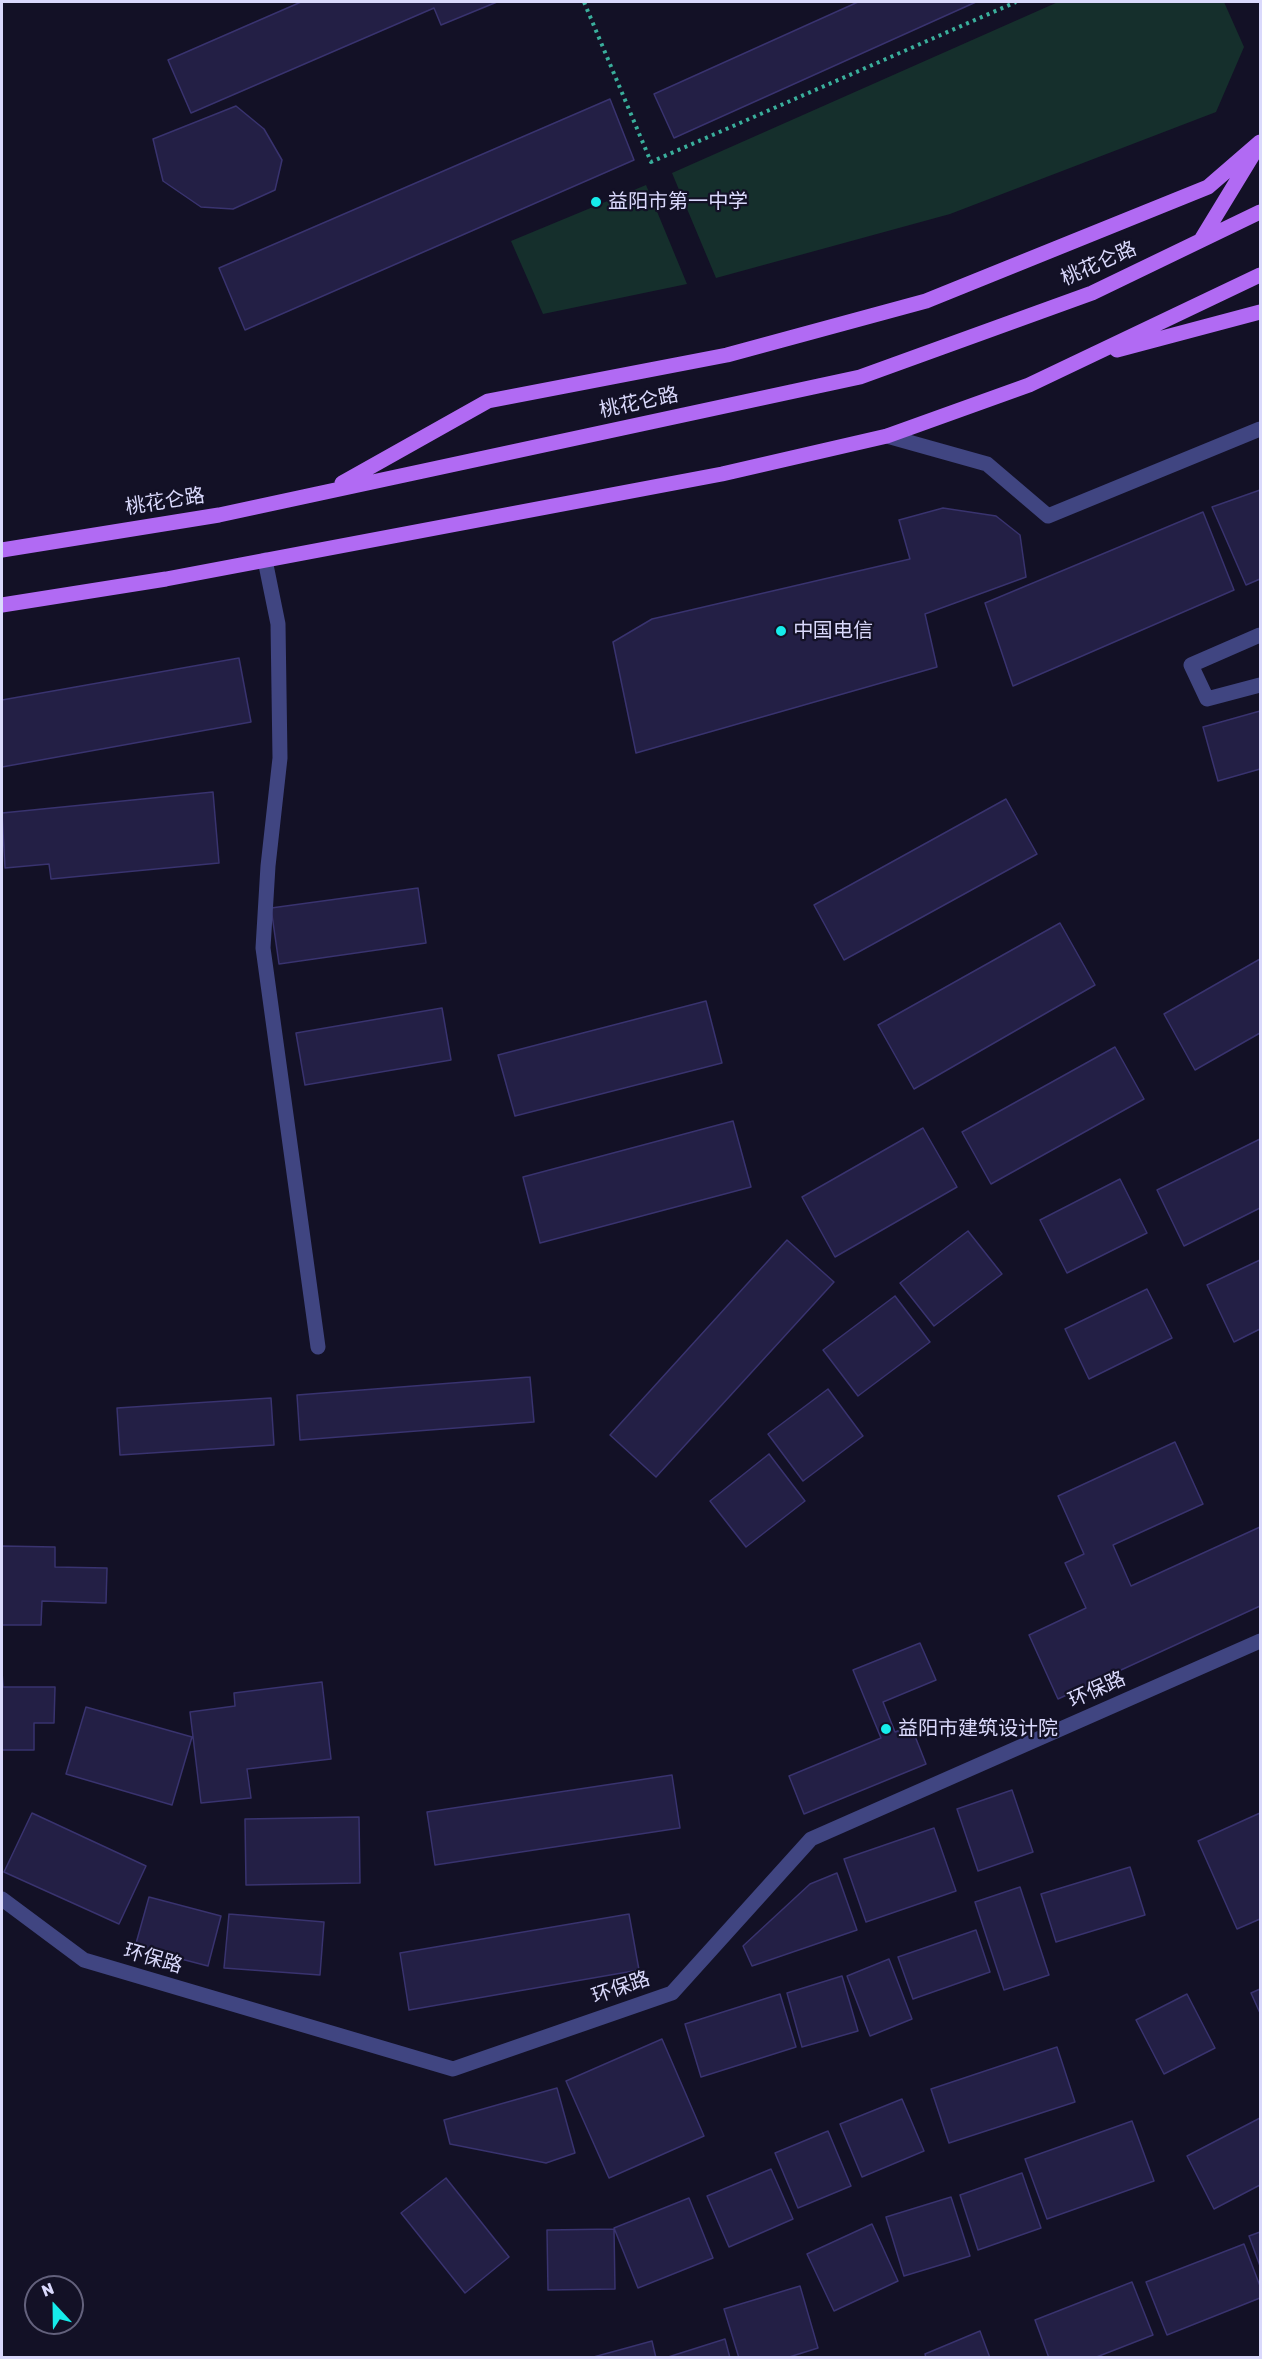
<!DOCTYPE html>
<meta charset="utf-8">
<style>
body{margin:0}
#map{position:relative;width:1262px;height:2359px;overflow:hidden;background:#131126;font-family:Rubik,sans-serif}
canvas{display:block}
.frame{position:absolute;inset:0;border:3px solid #dad9fc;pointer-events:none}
.north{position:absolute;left:24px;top:2275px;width:60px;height:60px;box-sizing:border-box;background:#131126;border:2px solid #63617c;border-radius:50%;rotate:338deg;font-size:16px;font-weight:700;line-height:24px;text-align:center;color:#dad9fc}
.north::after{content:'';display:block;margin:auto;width:21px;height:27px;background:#16eceb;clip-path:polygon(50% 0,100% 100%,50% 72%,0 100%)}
</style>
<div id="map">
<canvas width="1262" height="2359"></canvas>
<div class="frame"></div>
<div class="north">N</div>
</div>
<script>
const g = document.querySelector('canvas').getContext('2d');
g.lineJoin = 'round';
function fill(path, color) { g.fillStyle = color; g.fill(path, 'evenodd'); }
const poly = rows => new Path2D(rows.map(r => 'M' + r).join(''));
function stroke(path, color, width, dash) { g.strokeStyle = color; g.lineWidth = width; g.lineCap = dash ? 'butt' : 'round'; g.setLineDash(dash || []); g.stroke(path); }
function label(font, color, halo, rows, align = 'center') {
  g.font = font + ' Rubik,"Noto Sans SC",sans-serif'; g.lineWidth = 4.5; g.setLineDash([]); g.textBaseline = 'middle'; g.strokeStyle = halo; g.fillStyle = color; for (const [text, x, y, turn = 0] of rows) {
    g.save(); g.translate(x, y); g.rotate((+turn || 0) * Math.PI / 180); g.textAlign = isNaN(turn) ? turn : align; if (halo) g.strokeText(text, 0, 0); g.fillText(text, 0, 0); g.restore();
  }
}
fill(poly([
 [1058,2,1224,2,1244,47,1216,112,950,214,716,278,672,173],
 [646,185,687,284,543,314,511,241]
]), '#152f2c');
const building = poly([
 [301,2,497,2,441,25,434,8,191,113,168,60,301,2],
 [858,2,976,2,674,138,654,94,858,2],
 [610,99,634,160,245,330,219,268,610,99],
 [236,106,264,129,282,160,275,190,233,209,201,207,163,181,153,139,236,106],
 [1260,490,1260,579,1246,585,1212,507,1260,490],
 [943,508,996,516,1020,535,1026,577,925,614,937,667,636,753,613,642,652,619,910,559,899,520,943,508],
 [1203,512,1234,590,1013,686,985,603,1203,512],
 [239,658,251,722,2,767,2,700,239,658],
 [1260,711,1260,769,1218,781,1203,727,1260,711],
 [213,792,219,863,51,879,49,864,5,868,2,813,213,792],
 [1006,799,1037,854,844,960,814,905,1006,799],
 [418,888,426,943,279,964,271,908,418,888],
 [1060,923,1095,985,914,1089,878,1025,1060,923],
 [1260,959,1260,1033,1195,1070,1164,1014,1260,959],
 [706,1001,722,1063,515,1116,498,1055,706,1001],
 [442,1008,451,1060,305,1085,296,1033,442,1008],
 [1115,1047,1144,1099,991,1184,962,1132,1115,1047],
 [733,1121,751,1187,540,1243,523,1177,733,1121],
 [923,1128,957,1187,835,1257,802,1197,923,1128],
 [1260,1139,1260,1208,1184,1246,1157,1190,1260,1139],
 [1120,1179,1147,1233,1067,1273,1040,1220,1120,1179],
 [968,1231,1002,1274,934,1326,900,1283,968,1231],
 [787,1240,834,1282,656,1477,610,1435,787,1240],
 [1260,1260,1260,1329,1234,1342,1207,1285,1260,1260],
 [1147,1289,1172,1338,1089,1379,1065,1329,1147,1289],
 [895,1296,930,1342,858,1396,823,1350,895,1296],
 [530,1377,534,1422,300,1440,297,1395,530,1377],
 [828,1389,863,1436,803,1481,768,1434,828,1389],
 [271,1398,274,1445,120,1455,117,1408,271,1398],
 [1175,1442,1203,1504,1113,1545,1131,1586,1260,1527,1260,1606,1058,1699,1029,1635,1086,1608,1065,1563,1084,1554,1058,1496,1175,1442],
 [769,1454,805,1501,746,1547,710,1501,769,1454],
 [2,1546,55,1547,55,1567,107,1568,106,1603,42,1601,41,1625,2,1625,2,1546],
 [920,1643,936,1680,883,1702,895,1732,911,1726,926,1764,804,1814,789,1776,881,1738,853,1670,920,1643],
 [2,1671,3,1687,55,1687,54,1723,34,1723,34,1750,2,1750,2,1671],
 [322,1682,331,1759,247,1769,251,1798,201,1803,190,1712,235,1706,234,1693,322,1682],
 [86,1707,192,1737,172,1805,66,1774,86,1707],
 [672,1775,680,1828,435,1865,427,1812,672,1775],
 [1012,1790,1033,1852,978,1871,957,1809,1012,1790],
 [32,1813,146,1866,119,1924,4,1872,32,1813],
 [1260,1813,1260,1919,1237,1929,1198,1841,1260,1813],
 [359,1817,360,1883,246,1885,245,1819,359,1817],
 [934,1828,956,1891,866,1922,844,1859,934,1828],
 [1130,1867,1145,1915,1056,1942,1041,1894,1130,1867],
 [837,1873,857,1930,752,1966,743,1946,810,1884,837,1873],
 [1020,1887,1049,1975,1004,1990,975,1902,1020,1887],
 [149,1897,221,1916,208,1966,135,1947,149,1897],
 [229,1914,324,1922,320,1975,224,1968,229,1914],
 [629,1914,639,1970,409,2010,400,1953,629,1914],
 [976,1930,990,1972,913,1999,898,1957,976,1930],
 [889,1959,912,2019,870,2036,847,1976,889,1959],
 [842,1976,858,2031,802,2047,787,1993,842,1976],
 [1260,1989,1260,2013,1251,1993,1260,1989],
 [780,1994,796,2047,701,2077,685,2024,780,1994],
 [1187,1994,1215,2048,1164,2074,1136,2020,1187,1994],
 [662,2039,704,2136,609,2178,566,2081,662,2039],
 [1057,2047,1075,2102,949,2143,931,2089,1057,2047],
 [557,2088,575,2153,546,2163,450,2144,444,2120,557,2088],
 [902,2099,924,2151,862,2177,840,2124,902,2099],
 [1260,2118,1260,2185,1214,2209,1187,2156,1260,2118],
 [1132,2121,1154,2181,1047,2219,1025,2159,1132,2121],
 [828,2131,851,2186,798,2208,775,2153,828,2131],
 [771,2169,793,2219,729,2247,707,2196,771,2169],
 [1022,2173,1041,2228,978,2250,960,2195,1022,2173],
 [446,2178,509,2257,465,2293,401,2213,446,2178],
 [951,2197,970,2256,904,2276,886,2217,951,2197],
 [689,2198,713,2258,638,2288,614,2228,689,2198],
 [872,2224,898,2281,834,2311,807,2254,872,2224],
 [614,2229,615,2289,548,2290,547,2230,614,2229],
 [1260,2232,1260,2266,1249,2236,1260,2232],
 [1244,2244,1260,2286,1260,2298,1167,2335,1146,2282,1244,2244],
 [1132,2282,1153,2335,1094,2358,1049,2358,1035,2320,1132,2282],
 [800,2286,818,2348,786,2358,739,2358,724,2309,800,2286],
 [980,2331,990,2358,926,2358,925,2354,980,2331],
 [725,2339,730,2358,665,2358,725,2339],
 [652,2341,656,2358,590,2358,652,2341]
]);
fill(building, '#231f45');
stroke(building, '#39336f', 1.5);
stroke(poly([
 [584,2,651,162,1016,2]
]), '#3aaf9c', 4, [3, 4.5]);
stroke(poly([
 [887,436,987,464,1048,516,1260,429],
 [265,560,278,624,280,758,268,866,263,948,318,1347],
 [1260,635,1191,665,1207,699,1260,685],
 [2,1899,84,1960,453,2069,672,1993,811,1839,1260,1641]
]), '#404581', 15);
stroke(poly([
 [1201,240,1254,153],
 [1117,350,1260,312],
 [342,483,488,401,727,355,926,301,1208,187,1260,142],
 [2,550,219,515,860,377,1092,293,1260,212],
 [2,605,166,579,722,474,887,436,1029,385,1260,275]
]), '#b16af3', 15);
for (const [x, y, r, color] of [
 [596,202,6,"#16eceb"],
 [781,631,6,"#16eceb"],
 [886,1729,6,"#16eceb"]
]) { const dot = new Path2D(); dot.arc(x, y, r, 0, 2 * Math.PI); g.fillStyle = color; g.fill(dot); stroke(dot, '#131126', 2); }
label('20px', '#dad9fc', '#131126', [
 ["益阳市第一中学",608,202],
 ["中国电信",793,631],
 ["益阳市建筑设计院",898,1729]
], 'left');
label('20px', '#dad9fc', '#131126', [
 ["桃花仑路",1099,264,-24],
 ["桃花仑路",639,403,-12],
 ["桃花仑路",165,502,-9],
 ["环保路",1097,1690,-24],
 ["环保路",153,1959,16],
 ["环保路",621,1988,-19]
]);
</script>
